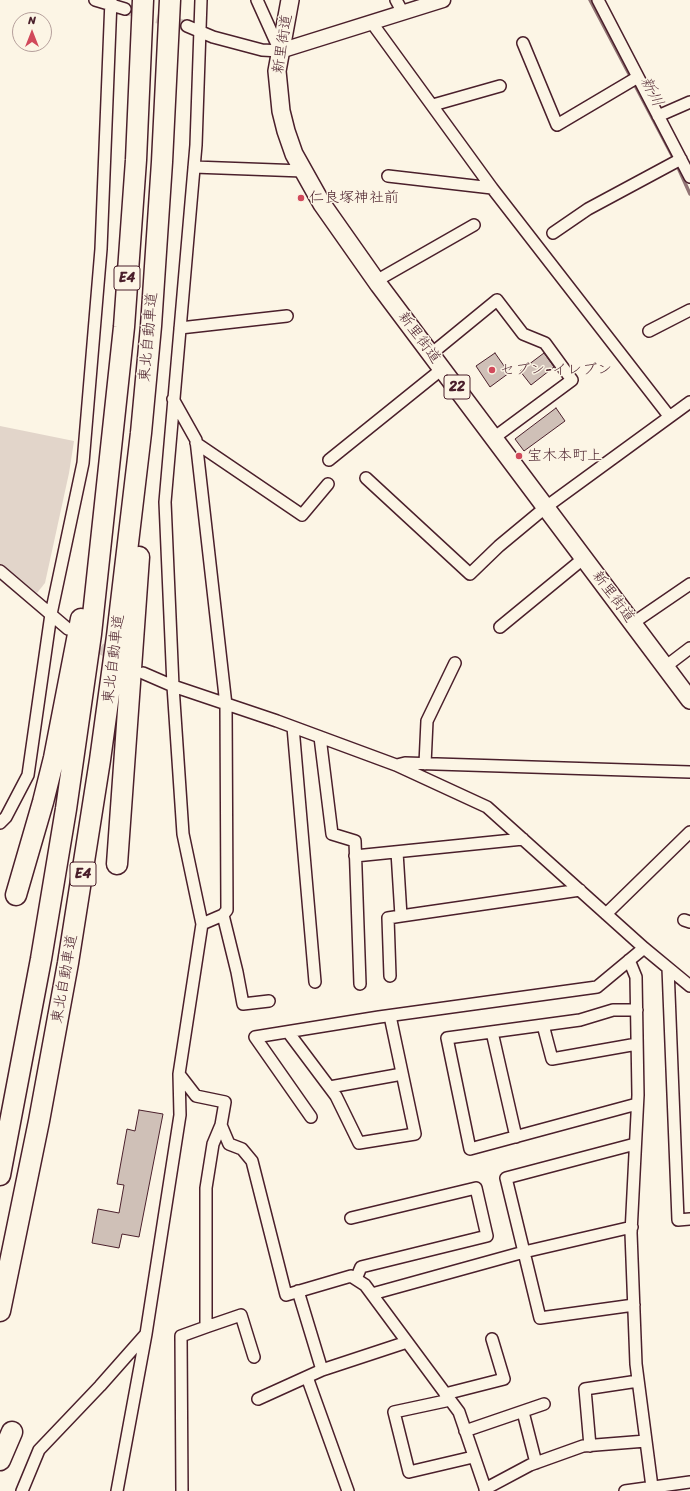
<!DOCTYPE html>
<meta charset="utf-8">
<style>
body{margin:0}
#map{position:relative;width:690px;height:1491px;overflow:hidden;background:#fcf5e5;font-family:Sriracha,sans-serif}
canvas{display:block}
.north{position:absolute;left:12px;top:12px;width:40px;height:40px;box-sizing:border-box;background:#fcf5e5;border:1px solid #b59f9b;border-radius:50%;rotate:0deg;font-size:11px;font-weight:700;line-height:16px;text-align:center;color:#4a1f2b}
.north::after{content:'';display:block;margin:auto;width:14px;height:18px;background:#d1495b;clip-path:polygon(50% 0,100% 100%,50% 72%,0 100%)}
</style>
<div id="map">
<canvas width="690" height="1491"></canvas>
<div class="north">N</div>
</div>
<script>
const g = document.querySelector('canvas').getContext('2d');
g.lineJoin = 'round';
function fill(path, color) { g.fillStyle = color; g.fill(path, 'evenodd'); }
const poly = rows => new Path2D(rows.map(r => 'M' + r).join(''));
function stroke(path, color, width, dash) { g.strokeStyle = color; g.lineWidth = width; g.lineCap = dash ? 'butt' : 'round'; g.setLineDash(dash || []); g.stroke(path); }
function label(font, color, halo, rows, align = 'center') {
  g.font = font + ' Sriracha,"Klee One",sans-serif'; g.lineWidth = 3; g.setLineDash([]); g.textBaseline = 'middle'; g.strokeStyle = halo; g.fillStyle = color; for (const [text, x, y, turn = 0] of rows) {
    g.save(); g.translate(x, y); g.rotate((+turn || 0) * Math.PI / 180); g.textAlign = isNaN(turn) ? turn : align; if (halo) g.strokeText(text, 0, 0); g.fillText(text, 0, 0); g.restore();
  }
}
fill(poly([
 [0,426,74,441,69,473,45,583,37,593,0,565]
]), '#e2d5ca');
stroke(poly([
 [590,0,676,163,690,194]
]), '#917474', 3.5);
const building = poly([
 [495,353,509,373,490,387,476,366,495,353],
 [544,353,554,367,531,385,520,371,544,353],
 [556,408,565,421,524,451,515,439,556,408],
 [139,1110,163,1114,139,1237,122,1234,119,1248,92,1243,98,1209,119,1213,124,1185,117,1184,127,1129,135,1131,139,1110]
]);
fill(building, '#cfc0b7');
stroke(building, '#4a1f2b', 1);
stroke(poly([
 [125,9,187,26],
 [86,640,117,658]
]), '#d8cac0', 11, [11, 5.5]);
const minor = poly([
 [95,0,125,9],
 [396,0,403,13],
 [598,0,690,177],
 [372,23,492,188,669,416],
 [187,26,213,37,262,50,280,51,257,0],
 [523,43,557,125,638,77],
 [433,105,500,86],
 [658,116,690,102],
 [194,167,303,171],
 [388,176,492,188],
 [553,233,588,209,681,159],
 [376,281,474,225],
 [180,328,287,316],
 [649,331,690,310],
 [431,354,497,300,523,334,545,343,572,380,495,437],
 [173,399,196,440,226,705,227,910,223,915,202,924],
 [196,443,302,515,328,484],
 [329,460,442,369],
 [366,478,470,574,499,546,546,507,690,402],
 [0,571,68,629],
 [633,623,690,584],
 [500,627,584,558],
 [665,667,690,648],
 [143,673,173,686,277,721,396,765,487,807,644,948,690,986],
 [293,727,315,982],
 [320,737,332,834,355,841,360,984],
 [425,764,427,721,455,663],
 [397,765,405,763,690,772],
 [0,823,6,817,28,775,51,614,83,463,101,249,111,0],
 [397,852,401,916,580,890],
 [355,856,523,839],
 [606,914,690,832],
 [223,915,237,972,243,1004,269,1001],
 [684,920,690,922],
 [629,960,636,977,638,1095,631,1233,636,1364,652,1487],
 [668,968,678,1220,690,1219],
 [390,976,388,918,401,916],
 [637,1010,613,1010,580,1020,447,1038,470,1149,637,1104],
 [543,1025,552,1059,637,1044],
 [288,1032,336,1096,359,1143,415,1134,390,1016],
 [492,1032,516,1137],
 [179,1074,196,1096,225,1102,221,1125,213,1144,206,1188,206,1327,181,1336,182,1491],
 [330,1087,402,1074],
 [311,1117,255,1037,379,1017,597,987,644,948],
 [221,1125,229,1144,242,1149,252,1161,286,1295,351,1276,365,1285,459,1412,486,1491],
 [351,1218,476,1188,487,1236,361,1267,356,1279],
 [298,1291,322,1370,407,1342],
 [372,1294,524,1252,632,1227],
 [634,1305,540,1318,506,1178,635,1144],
 [206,1327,241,1315,254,1357],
 [307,1377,348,1491],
 [445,1394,504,1379,492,1339],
 [258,1399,322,1370],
 [450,1400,394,1412,409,1472,473,1457],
 [523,1412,536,1463],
 [465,1431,544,1404],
 [590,1446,585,1389,638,1381],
 [485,1489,530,1465,583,1446,646,1441],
 [22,1491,39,1450,100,1386,146,1334,180,1115,179,1074,202,924,183,834,173,686,165,502,196,145,201,0],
 [117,1491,146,1334],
 [625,1491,690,1482]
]);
const tertiary = poly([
 [280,51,443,0]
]);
const primary = poly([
 [290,0,277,71,281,111,286,131,294,154,322,204,379,285,690,700]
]);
const motorway = poly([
 [117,864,139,557],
 [16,895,43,802,54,758,81,619],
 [0,1175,41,959,66,809,91,634,124,327,136,160,143,0],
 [0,1311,39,1121,68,963,100,760,117,636,141,433,151,326,162,162,170,0],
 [0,1460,12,1432]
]);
stroke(minor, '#4a1f2b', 14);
stroke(tertiary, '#4a1f2b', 17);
stroke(primary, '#4a1f2b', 20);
stroke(motorway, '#4a1f2b', 23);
stroke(minor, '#fcf5e5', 11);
stroke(tertiary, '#fcf5e5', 14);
stroke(primary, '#fcf5e5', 17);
stroke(motorway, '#fcf5e5', 20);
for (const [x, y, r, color] of [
 [301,198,4,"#d1495b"],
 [492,370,4,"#d1495b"],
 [519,456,4,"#d1495b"]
]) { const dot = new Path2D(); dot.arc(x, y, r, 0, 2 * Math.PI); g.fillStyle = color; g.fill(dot); stroke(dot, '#fcf5e5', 1.5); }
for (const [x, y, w] of [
 [127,278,26],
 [457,387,26],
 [83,874,26]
]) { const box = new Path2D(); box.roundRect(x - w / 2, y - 12, w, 24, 3); g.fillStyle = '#fcf5e5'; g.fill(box); stroke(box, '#4a1f2b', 1); }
label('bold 14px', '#4a1f2b', null, [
 ["E4",127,278],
 ["22",457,387],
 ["E4",83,874]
]);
label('15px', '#4a1f2b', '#fcf5e5', [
 ["新里街道",283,44,-81],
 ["東北自動車道",149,337,-85],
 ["新里街道",419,338,53],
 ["新里街道",613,597,53],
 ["東北自動車道",114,659,-83],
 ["東北自動車道",65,979,-80]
]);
label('15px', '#4a1f2b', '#fcf5e5', [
 ["仁良塚神社前",309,198],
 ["セブン-イレブン",500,370],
 ["宝木本町上",527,456]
], 'left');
label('italic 16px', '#6d4950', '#fcf5e5', [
 ["新川",651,92,63]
]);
</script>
